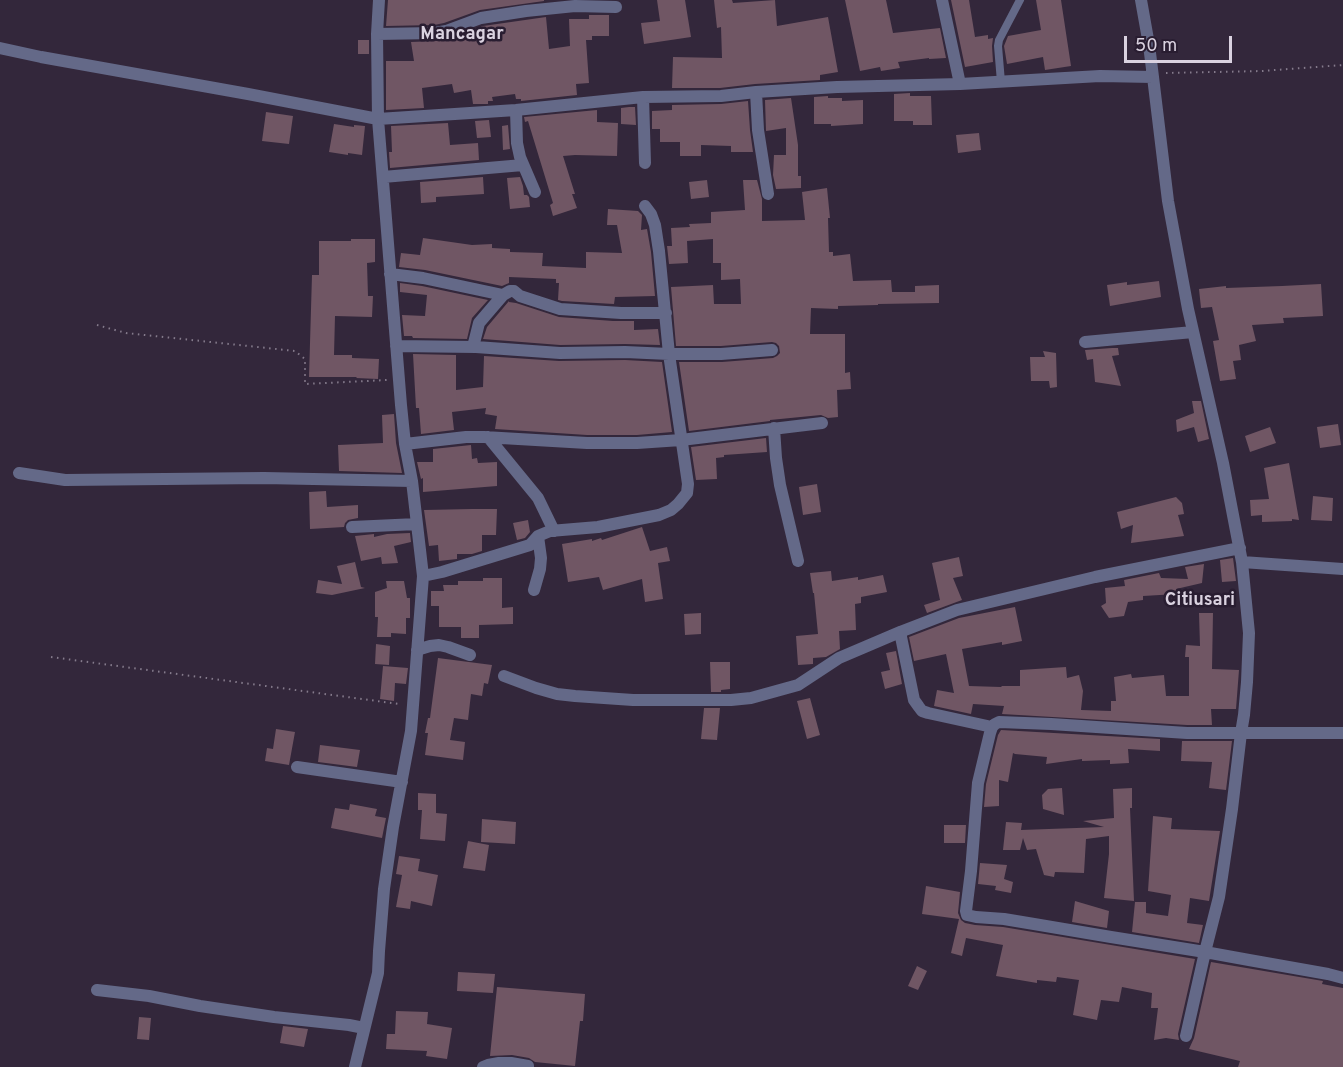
<!DOCTYPE html>
<style>
body{margin:0}
#map{position:relative;width:1343px;height:1067px;overflow:hidden;background:#33273b;font-family:Overpass,sans-serif}
canvas{display:block}
.scale{position:absolute;left:1124px;top:36px;width:108px;height:27px;box-sizing:border-box;border:3px solid #dad2e0;border-top:0;padding-left:8px;font-size:18px;line-height:21px;white-space:nowrap;color:#dad2e0;-webkit-text-stroke:4px #291d31;paint-order:stroke}
</style>
<div id="map">
<canvas width="1343" height="1067"></canvas>
<div class="scale">50 m</div>
</div>
<script>
const g = document.querySelector('canvas').getContext('2d');
g.lineJoin = 'round';
function fill(path, color) { g.fillStyle = color; g.fill(path, 'evenodd'); }
const poly = rows => new Path2D(rows.map(r => 'M' + r).join(''));
function stroke(path, color, width, dash) { g.strokeStyle = color; g.lineWidth = width; g.lineCap = dash ? 'butt' : 'round'; g.setLineDash(dash || []); g.stroke(path); }
function label(font, color, halo, rows, align = 'center') {
  g.font = font + ' Overpass,sans-serif'; g.lineWidth = 5; g.setLineDash([]); g.textBaseline = 'middle'; g.strokeStyle = halo; g.fillStyle = color; for (const [text, x, y, turn = 0] of rows) {
    g.save(); g.translate(x, y); g.rotate((+turn || 0) * Math.PI / 180); g.textAlign = isNaN(turn) ? turn : align; if (halo) g.strokeText(text, 0, 0); g.fillText(text, 0, 0); g.restore();
  }
}
fill(poly([
 [388,0,544,0,544,1,480,10,444,23,434,25,386,26],
 [657,0,685,0,691,37,644,44,641,23,660,21],
 [714,0,732,0,733,3,775,0,777,26,828,17,838,72,820,75,820,80,755,84,720,88,672,88,673,57,722,58,721,27,717,28],
 [845,0,886,0,893,33,940,28,946,58,929,59,929,58,898,62,900,68,881,71,880,67,860,71],
 [951,0,969,0,975,37,988,35,988,39,993,38,992,46,993,62,965,67],
 [1036,0,1061,0,1071,66,1045,70,1043,57,1007,64,1004,46,1008,36,1041,30],
 [589,15,609,15,609,36,592,36,592,40,586,40,589,83,576,84,577,95,521,101,521,99,516,99,515,94,492,97,493,101,488,101,488,104,473,104,471,90,454,93,452,84,422,88,424,108,386,110,386,61,414,61,411,42,436,41,449,39,483,26,546,17,549,49,570,46,569,19,589,19],
 [358,40,369,40,369,54,358,54],
 [910,93,910,96,931,96,932,125,913,125,913,121,894,121,894,94],
 [828,96,828,98,842,98,842,101,863,100,863,124,831,126,831,124,814,124,814,97],
 [791,98,798,145,798,176,801,176,801,188,776,189,773,175,774,155,786,155,786,128,766,131,765,100],
 [748,101,750,130,753,152,731,152,731,146,701,145,701,156,680,156,680,142,660,142,660,129,652,129,652,111,672,110,672,105,721,104],
 [629,107,635,107,636,125,621,124,621,108],
 [597,110,597,122,618,123,617,156,575,155,563,156,575,194,572,194,577,208,553,216,550,205,553,203,528,121,525,122,524,117],
 [266,112,293,116,289,144,262,141],
 [489,120,491,137,477,138,475,121],
 [448,123,450,145,478,143,479,160,390,168,389,152,392,152,391,126],
 [334,124,354,127,354,125,365,126,362,155,348,153,348,155,329,152],
 [508,125,510,149,503,150,502,126],
 [979,133,981,150,958,153,956,135],
 [483,177,484,194,436,197,436,202,421,203,420,182],
 [520,177,523,186,524,195,527,195,529,197,530,207,510,209,507,178],
 [707,180,709,197,691,199,689,182],
 [743,180,757,180,762,199,762,221,805,220,802,192,827,188,830,218,828,218,829,252,833,252,833,256,850,254,853,281,891,280,892,292,915,292,915,286,939,285,939,303,878,304,878,305,838,306,838,309,811,308,810,334,845,334,845,373,850,372,851,389,837,390,838,417,828,418,821,415,770,420,770,421,689,431,679,362,722,362,773,358,777,356,780,353,779,346,776,343,772,342,721,346,676,346,671,287,713,285,714,304,741,304,740,279,721,280,721,263,713,263,713,239,687,241,688,263,669,264,667,246,672,246,671,228,690,227,689,224,711,223,711,212,745,210],
 [608,209,638,211,642,215,641,230,647,229,651,252,655,296,615,297,614,304,562,301,558,300,559,283,556,283,556,279,509,277,509,283,502,286,425,270,399,267,401,253,420,255,423,238,472,245,492,244,492,248,510,249,510,252,543,253,542,266,586,268,586,252,622,253,617,225,607,225],
 [351,239,375,239,375,262,367,263,368,296,373,296,372,317,335,316,334,355,352,355,352,358,379,359,378,379,356,378,357,377,309,377,312,275,319,275,319,241,351,241],
 [1159,281,1161,297,1110,306,1107,285,1127,282,1127,285],
 [400,283,422,286,488,300,472,318,467,339,413,338,412,336,404,336,402,315,425,316,427,295,400,292],
 [1321,284,1323,316,1283,318,1284,323,1252,325,1256,341,1239,345,1241,360,1233,361,1236,379,1220,381,1213,341,1219,340,1212,307,1201,308,1199,289,1226,286,1226,288,1282,286],
 [509,301,509,302,516,303,559,317,613,321,634,321,634,330,658,329,660,345,625,344,560,345,483,339,487,327],
 [1112,348,1118,348,1119,355,1112,356,1121,386,1095,382,1093,359,1087,360,1085,350],
 [1043,351,1056,353,1057,387,1050,388,1049,381,1031,381,1030,357,1045,357],
 [413,354,456,355,456,390,483,387,484,356,559,361,625,360,662,362,672,432,637,435,587,435,495,429,497,416,485,414,486,408,452,412,454,430,421,434,419,408,416,408],
 [1192,401,1201,401,1209,439,1198,442,1194,427,1177,432,1176,420,1194,413],
 [394,414,396,443,402,473,339,471,338,445,383,443,382,415],
 [1338,424,1341,445,1320,448,1317,427],
 [1270,427,1276,443,1250,452,1245,436],
 [766,438,767,452,724,455,724,457,716,458,717,479,696,480,691,447],
 [471,445,472,459,477,458,478,463,497,462,497,486,423,492,423,478,421,479,417,462,433,462,433,449],
 [1289,463,1299,520,1292,519,1292,521,1262,522,1262,515,1251,516,1250,500,1269,499,1264,468],
 [817,484,821,512,803,515,799,487],
 [326,491,327,507,358,505,358,518,348,520,345,523,344,527,310,529,309,492],
 [1313,496,1333,498,1332,521,1311,520],
 [1176,497,1182,503,1184,514,1178,515,1184,536,1131,543,1133,525,1121,529,1117,512],
 [472,509,497,509,496,535,482,535,482,551,472,554,457,554,457,559,439,561,438,545,429,546,424,510],
 [528,520,530,532,525,538,517,540,513,523],
 [642,527,650,551,667,547,670,561,658,563,663,599,645,602,642,579,603,590,599,577,568,582,562,544,592,539,592,541,601,538,602,540],
 [410,533,411,542,394,546,398,563,382,564,381,557,361,561,355,536,374,534,374,537,387,534],
 [959,557,963,576,953,578,962,600,927,613,924,605,940,600,932,563],
 [1233,558,1236,581,1222,582,1220,560],
 [355,562,361,587,365,588,332,595,316,593,318,580,342,584,337,566],
 [1204,564,1202,583,1176,589,1177,594,1143,596,1143,600,1128,602,1124,616,1109,618,1101,606,1106,603,1105,588,1125,586,1124,580,1159,573,1161,578,1188,579,1185,567],
 [831,571,832,581,858,577,858,580,883,575,887,592,861,597,861,603,855,604,856,630,839,631,840,649,826,657,813,658,813,664,798,665,796,636,818,634,814,593,813,593,810,573],
 [483,578,502,578,502,608,513,607,513,624,479,625,479,638,461,638,461,627,439,627,439,606,431,606,431,591,444,591,443,585,458,585,458,581,483,581],
 [386,581,404,581,407,598,410,598,410,618,406,618,406,634,391,633,391,637,377,637,378,617,375,617,375,592,387,588],
 [1015,607,1022,641,1002,645,1002,642,962,649,969,686,1001,687,1002,686,1020,686,1020,670,1066,667,1067,678,1079,675,1083,691,1081,710,1111,711,1111,701,1116,701,1114,677,1131,674,1132,678,1164,675,1166,696,1189,696,1189,657,1185,657,1186,645,1200,646,1199,613,1213,613,1212,669,1239,670,1236,709,1211,709,1212,725,1187,725,1002,714,1004,706,973,704,971,714,934,706,937,690,954,693,946,654,914,661,909,637,959,618],
 [701,613,701,634,685,635,684,614],
 [376,644,390,646,389,665,375,664],
 [896,651,902,684,885,689,881,672,890,670,886,653],
 [438,658,492,665,488,684,484,683,482,696,471,694,468,720,454,718,450,740,465,742,463,760,425,755,428,733,425,733,428,718,430,718],
 [710,662,730,662,730,689,721,690,721,692,711,692],
 [383,666,408,668,406,684,395,683,394,701,380,699],
 [810,698,820,735,807,739,797,701],
 [704,708,720,708,717,740,701,739],
 [276,729,295,732,289,765,265,761,267,748,273,749],
 [1001,730,1160,739,1160,751,1128,749,1129,763,1110,764,1110,760,1082,761,1082,759,1046,764,1047,757,1015,754,1013,753,1008,782,999,780,999,806,984,807,986,784,998,735],
 [1182,741,1232,741,1226,790,1209,788,1212,762,1181,761],
 [320,745,360,750,357,767,318,762],
 [1062,788,1064,815,1043,809,1042,795,1048,789],
 [1132,788,1132,808,1130,808,1134,901,1104,898,1109,854,1109,836,1086,839,1084,873,1055,872,1054,877,1044,875,1036,849,1027,850,1023,838,1020,850,1003,850,1006,822,1022,823,1021,830,1104,827,1083,821,1114,818,1113,789],
 [418,793,436,794,436,813,447,814,445,841,420,839,422,810,418,810],
 [350,804,377,809,375,816,386,818,382,838,331,828,335,808,349,810],
 [1153,816,1172,818,1171,829,1220,831,1209,901,1190,898,1187,923,1203,925,1199,943,1132,932,1135,902,1146,902,1146,913,1168,916,1171,895,1148,891],
 [482,819,516,822,515,844,481,842],
 [944,825,966,825,965,843,944,843],
 [468,841,489,845,485,871,463,868],
 [399,856,420,859,418,871,438,875,432,906,411,901,410,909,396,907,402,875,396,874],
 [980,863,1007,865,1004,879,1013,882,1011,893,995,890,996,886,978,884],
 [926,886,960,892,958,913,961,920,965,923,975,925,1003,927,1195,959,1178,1034,1179,1040,1166,1038,1154,1040,1158,1008,1151,1008,1152,993,1122,987,1119,1002,1101,1000,1097,1020,1073,1015,1079,980,1057,977,1056,982,1037,980,1037,983,996,976,1003,945,966,938,962,956,951,953,959,919,922,914],
 [1075,901,1109,911,1107,928,1072,922],
 [1211,962,1323,981,1322,984,1343,988,1343,1067,1238,1067,1240,1061,1189,1049,1194,1038],
 [917,966,927,971,918,990,908,986],
 [458,972,495,974,493,993,457,991],
 [497,987,585,994,583,1021,580,1021,575,1066,535,1062,529,1058,512,1055,490,1056],
 [396,1011,428,1012,427,1024,452,1028,447,1059,426,1056,427,1051,386,1049,387,1034,395,1034],
 [139,1017,151,1018,149,1040,137,1039],
 [283,1026,308,1029,304,1047,280,1043]
]), '#705664');
stroke(poly([
 [1166,73,1262,71,1343,65],
 [97,325,126,333,295,351,305,359,305,384,387,380],
 [51,657,399,704]
]), '#857b8c', 2, [1.5, 4.5]);
stroke(poly([
 [1001,82,998,46,999,40,1020,0]
]), '#646988', 8);
stroke(poly([
 [942,0,960,84],
 [1141,0,1149,45,1153,77],
 [377,34,435,33,446,31,481,18,526,11,575,6,616,7],
 [0,48,41,57,248,94,378,119,516,110,643,97,721,96,756,92,837,87,960,84,1100,76,1153,77,1168,201,1188,309,1223,463,1242,562,1249,633,1247,682,1244,715,1241,733,1343,733],
 [756,92,758,130,768,194],
 [643,97,645,163],
 [516,110,517,143,520,157,535,192],
 [383,177,523,165],
 [390,274,423,278,503,295,510,291,514,291,520,296,560,309,621,313,666,313],
 [1085,342,1193,332],
 [396,346,476,347,560,353,625,352,669,354,721,354,772,350],
 [473,347,479,323,503,295],
 [774,428,776,458,780,485,798,561],
 [488,437,538,498,554,531],
 [405,444,466,437,484,437,587,443,637,443,681,440,822,423],
 [19,473,65,480,264,478,412,481],
 [352,527,417,524],
 [1242,562,1343,569],
 [423,576,442,572,530,545,538,536,550,531,598,527,659,515,671,510,678,504,687,493,688,484,669,354,659,251,655,225,651,214,645,206],
 [534,590,540,569,541,558,538,536],
 [900,632,914,700,919,707,922,711,928,713,992,727],
 [417,650,430,646,439,645,448,647,470,655],
 [504,676,536,688,557,694,575,696,633,700,731,700,751,698,798,685,839,658,900,632,957,610,1095,577,1240,548],
 [297,767,402,782],
 [97,990,149,996,200,1006,274,1017,349,1025,364,1028],
 [1186,1036,1205,952,1219,897,1232,809,1241,733,1187,733,1051,724,999,722,995,724,992,727,990,733,978,783,971,871,966,911,967,915,976,917,1004,919,1034,924,1111,937,1205,952,1249,960,1328,974,1343,978],
 [355,1067,378,973,379,951,384,889,393,827,411,731,423,576,412,481,405,444,401,405,378,119,377,34,379,0],
 [483,1067,488,1065,499,1063,511,1063,528,1066]
]), '#646988', 12);
label('bold 18px', '#dad2e0', '#291d31', [
 ["Mancagar",462,35],
 ["Citiusari",1200,601]
]);
</script>
